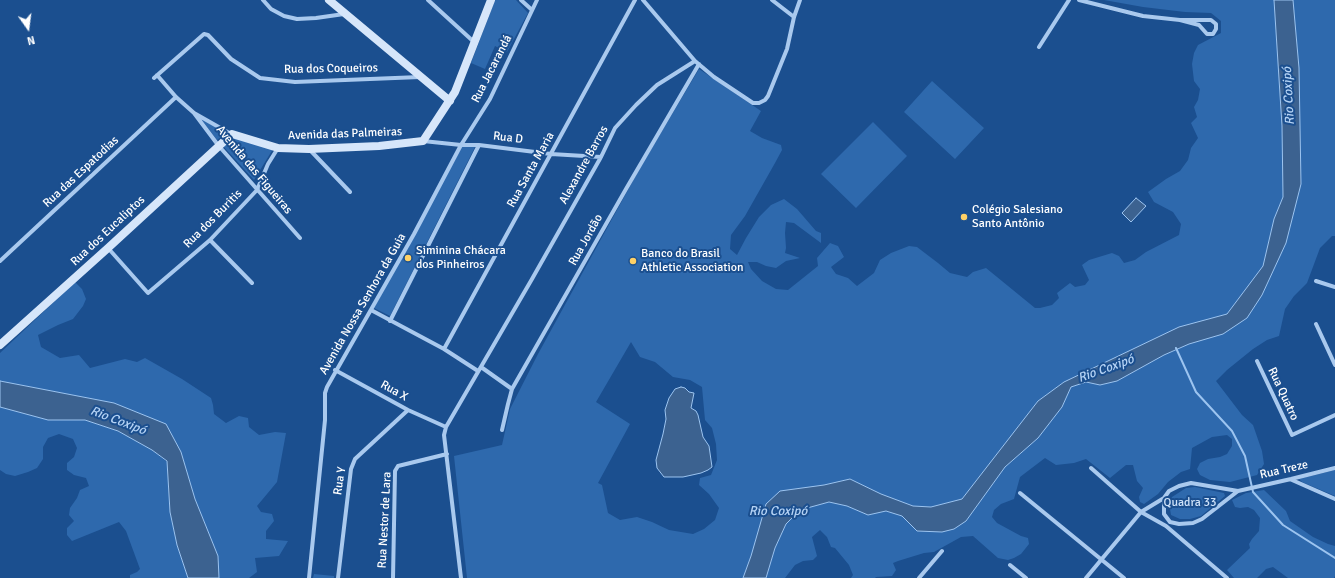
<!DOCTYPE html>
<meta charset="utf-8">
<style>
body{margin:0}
#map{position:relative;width:1335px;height:578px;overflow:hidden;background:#1b4f8f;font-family:Signika,sans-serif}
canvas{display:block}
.north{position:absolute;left:8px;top:8px;width:40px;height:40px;-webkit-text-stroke:3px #1b4f8f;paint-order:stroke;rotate:166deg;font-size:11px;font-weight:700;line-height:16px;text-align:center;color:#fff}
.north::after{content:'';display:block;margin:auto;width:14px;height:18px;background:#fff;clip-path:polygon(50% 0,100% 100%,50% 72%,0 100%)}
</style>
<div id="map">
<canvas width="1335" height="578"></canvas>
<div class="north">N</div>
</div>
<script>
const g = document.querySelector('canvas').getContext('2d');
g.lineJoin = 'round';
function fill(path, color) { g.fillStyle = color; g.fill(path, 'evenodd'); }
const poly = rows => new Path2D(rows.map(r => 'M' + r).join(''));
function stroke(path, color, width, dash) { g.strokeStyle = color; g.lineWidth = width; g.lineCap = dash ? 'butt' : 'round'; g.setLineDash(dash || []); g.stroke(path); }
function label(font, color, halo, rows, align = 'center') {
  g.font = font + ' Signika,sans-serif'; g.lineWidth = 4; g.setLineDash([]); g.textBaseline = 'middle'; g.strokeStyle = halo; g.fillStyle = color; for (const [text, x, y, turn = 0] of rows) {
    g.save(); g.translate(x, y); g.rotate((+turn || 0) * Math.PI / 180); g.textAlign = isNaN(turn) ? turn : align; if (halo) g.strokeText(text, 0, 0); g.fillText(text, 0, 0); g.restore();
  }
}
fill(poly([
 [495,0,516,0,528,13,507,52,495,46,485,69,471,63],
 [1104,0,1274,0,1282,126,1283,197,1274,219,1263,266,1227,314,1179,328,1064,382,1038,401,962,499,931,507,913,506,881,494,850,479,824,485,751,556,743,578,467,578,454,456,502,445,510,409,538,354,640,168,699,69,761,111,750,131,762,138,781,145,782,150,775,163,745,216,731,235,730,249,737,255,746,238,759,217,771,205,784,199,797,209,816,231,821,233,821,243,794,223,786,222,785,233,786,248,785,253,800,258,786,261,776,268,766,266,757,262,748,262,751,269,762,281,776,289,788,290,818,266,817,258,830,243,838,246,844,257,831,267,836,274,848,278,857,286,874,273,880,260,891,253,909,246,917,247,938,263,950,273,967,277,973,272,986,268,1035,308,1040,308,1052,305,1059,298,1057,293,1070,283,1075,287,1085,285,1089,280,1082,265,1089,260,1112,253,1119,256,1124,263,1135,260,1146,252,1179,235,1181,224,1173,212,1154,202,1148,192,1166,179,1180,171,1188,160,1191,148,1198,138,1191,123,1197,117,1194,107,1198,100,1200,89,1194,81,1192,64,1194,53,1198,45,1221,33,1221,21,1211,13,1185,12,1143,7],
 [631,342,640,357,655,362,673,377,690,380,702,387,705,420,712,428,716,444,717,460,711,475,700,478,699,485,709,494,719,508,715,520,704,529,693,534,669,530,652,522,637,517,620,520,608,513,602,485,598,483,630,424,596,402],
 [1293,0,1335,0,1335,236,1332,236,1320,248,1307,283,1294,296,1285,309,1279,336,1267,340,1253,349,1227,370,1216,381,1242,415,1253,425,1262,451,1264,464,1257,475,1230,482,1210,480,1200,475,1197,469,1200,463,1208,459,1220,457,1227,454,1232,446,1232,439,1227,435,1212,437,1192,448,1190,469,1181,472,1168,482,1158,494,1144,504,1140,502,1139,497,1143,488,1137,481,1133,465,1126,465,1110,478,1086,459,1074,463,1056,465,1045,458,1020,477,1014,499,1001,504,994,510,992,517,997,523,1021,536,1028,538,1029,544,1021,554,1014,558,1008,560,998,558,973,536,961,537,934,552,924,553,898,561,893,563,896,570,892,576,876,577,875,578,851,578,853,575,849,565,835,548,831,547,827,537,820,530,812,537,817,556,813,560,803,561,795,565,785,578,766,578,775,548,786,524,800,510,829,502,847,506,868,515,886,511,902,516,918,531,966,521,1005,467,1038,438,1062,407,1071,387,1086,382,1100,385,1117,381,1164,355,1247,318,1301,184,1299,68],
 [932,81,984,128,955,159,904,112],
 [201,119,226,133,217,140],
 [873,122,907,156,856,208,821,174],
 [232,136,273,149,254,180,222,145],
 [462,147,475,147,390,316,374,308],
 [75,282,82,289,86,299,83,306,73,319,58,325,38,335,41,347,60,358,79,355,90,368,125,359,137,362,145,358,182,379,211,398,213,405,214,414,226,423,239,416,248,418,249,427,259,435,275,432,286,433,277,482,257,506,261,512,272,514,274,521,266,531,266,539,288,541,279,556,255,558,257,572,249,578,219,578,218,556,195,499,181,452,114,403,0,381,0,353],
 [0,407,48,420,85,420,118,431,152,450,167,462,170,512,177,545,188,578,130,578,130,575,137,572,140,569,126,531,119,522,72,541,67,535,67,528,74,521,69,515,70,508,77,498,80,490,89,486,86,478,74,475,67,470,67,463,74,457,77,448,73,439,59,434,48,438,43,447,43,459,37,468,28,472,15,476,6,474,0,470],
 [1335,470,1335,496,1302,482,1299,479],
 [1195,487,1224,493,1225,496,1201,516,1190,519,1180,519,1171,515,1169,503,1172,497,1186,488],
 [1264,490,1286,511,1290,521,1313,537,1328,544,1335,546,1335,576,1334,578,1288,578,1273,567,1266,569,1257,578,1234,578,1227,570,1250,548,1249,544,1252,539,1259,531,1260,518,1254,510,1248,507,1240,508,1235,507,1232,500,1246,493],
 [314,574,334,576,334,578,313,578]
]), '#2e69ad');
const water = poly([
 [1274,0,1293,0,1299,68,1301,184,1286,243,1262,295,1247,318,1223,334,1189,344,1164,355,1117,381,1100,385,1086,382,1071,387,1062,407,1038,438,1005,467,966,521,954,529,942,532,917,531,902,516,886,511,868,515,847,506,829,502,800,510,786,524,775,548,766,578,743,578,751,556,766,504,780,491,824,485,850,479,881,494,913,506,931,507,962,499,1038,401,1064,382,1179,327,1227,314,1263,266,1274,219,1283,197,1282,126,1274,0],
 [1136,198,1146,206,1131,222,1122,213,1136,198],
 [0,381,114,403,166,424,181,452,195,499,218,556,219,578,188,578,177,545,170,512,167,461,152,450,118,431,85,420,48,420,0,407,0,381],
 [681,387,685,388,689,392,694,393,691,408,696,411,698,415,703,437,709,446,712,467,708,470,701,473,683,477,664,477,657,468,656,460,663,434,666,419,665,410,669,398,675,389,681,387]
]);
fill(water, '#3c6290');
stroke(water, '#9cc4f0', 1);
stroke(poly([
 [1176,348,1196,392,1232,431,1245,456,1253,492,1283,525,1335,558]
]), '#9cc4f0', 2);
stroke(poly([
 [263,0,271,9,284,16,297,19,316,18,344,14],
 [428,0,474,42],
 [521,0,532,10],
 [643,0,695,61],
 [772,0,794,17],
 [1079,0,1143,16,1180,20,1211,20,1216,24,1216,29,1213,34,1207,34,1199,25,1180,20],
 [1039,47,1069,0],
 [157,75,176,97,194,113,231,134],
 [154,78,204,34,208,35,231,59,260,78,295,82,420,77],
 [194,113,218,145,300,238],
 [423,141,461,145,479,145,551,154,601,157],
 [310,150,350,192],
 [210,240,252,283],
 [108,248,148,293,210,240,257,190,268,164,278,148],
 [0,261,176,97],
 [1316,281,1335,287],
 [371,310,444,349,478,371],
 [390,321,479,145],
 [1316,324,1335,365],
 [444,349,635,0],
 [1257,361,1292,435,1335,415],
 [481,367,512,389],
 [335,370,408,410,446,427],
 [502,430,508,404,512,389,626,189,699,64],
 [1091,468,1141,512,1166,526,1227,578],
 [1292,480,1335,499],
 [1020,493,1124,578],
 [1164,498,1164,514,1170,522],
 [1170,522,1179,524,1193,523,1202,519,1238,491,1291,479,1335,468],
 [1010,565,1026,578],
 [309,578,325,420,325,393,327,387,414,234,461,145,490,99,537,0],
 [338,578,351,469,355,459,408,410],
 [393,578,395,471,398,466,447,454],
 [461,578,444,435,446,427,532,279,601,157,615,128,636,105,657,85,695,61,714,77,753,103,759,103,765,100,768,96,787,49,794,17,800,0],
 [919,578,942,551],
 [1086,578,1141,512,1164,498,1169,491,1179,486,1191,483,1238,491]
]), '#a9c9ee', 4);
stroke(poly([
 [329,0,450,101],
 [0,345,108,248,232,134,278,148,309,149,379,146,423,141,455,92,491,0]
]), '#d6e6fa', 8);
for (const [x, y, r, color] of [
 [964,217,4,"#ffd166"],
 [408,258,4,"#ffd166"],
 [633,261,4,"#ffd166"]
]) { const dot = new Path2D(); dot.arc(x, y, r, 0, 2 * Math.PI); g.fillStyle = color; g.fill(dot); stroke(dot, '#1b4f8f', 1.5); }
label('12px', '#fff', '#1b4f8f', [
 ["Rua dos Coqueiros",331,69,-1],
 ["Rua Jacarandá",492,69,-63],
 ["Avenida das Palmeiras",345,134,-2],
 ["Rua D",508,138,7],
 ["Alexandre Barros",584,165,-61],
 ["Avenida das Figueiras",254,170,50],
 ["Rua Santa Maria",531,170,-61],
 ["Rua das Espatodias",81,172,-43],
 ["Rua dos Buritis",213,219,-45],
 ["Rua dos Eucaliptos",108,231,-43],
 ["Rua Jordão",586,240,-61],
 ["Avenida Nossa Senhora da Guia",363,304,-60],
 ["Rua X",394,391,29],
 ["Rua Quatro",1283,394,65],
 ["Rua Treze",1284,470,-13],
 ["Rua Y",340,481,-81],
 ["Rua Nestor de Lara",385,520,-87]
]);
label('12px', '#fff', '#1b4f8f', [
 ["Colégio Salesiano",972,210],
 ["Santo Antônio",972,224],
 ["Siminina Chácara",416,251],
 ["dos Pinheiros",416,265],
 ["Banco do Brasil",641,254],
 ["Athletic Association",641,268]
], 'left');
label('12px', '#cfe3fa', '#1b4f8f', [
 ["Quadra 33",1190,503]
]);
label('italic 13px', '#b5d3f5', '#1b4f8f', [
 ["Rio Coxipó",1289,96,-93],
 ["Rio Coxipó",1106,369,-20],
 ["Rio Coxipó",118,421,21],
 ["Rio Coxipó",778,512]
]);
</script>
